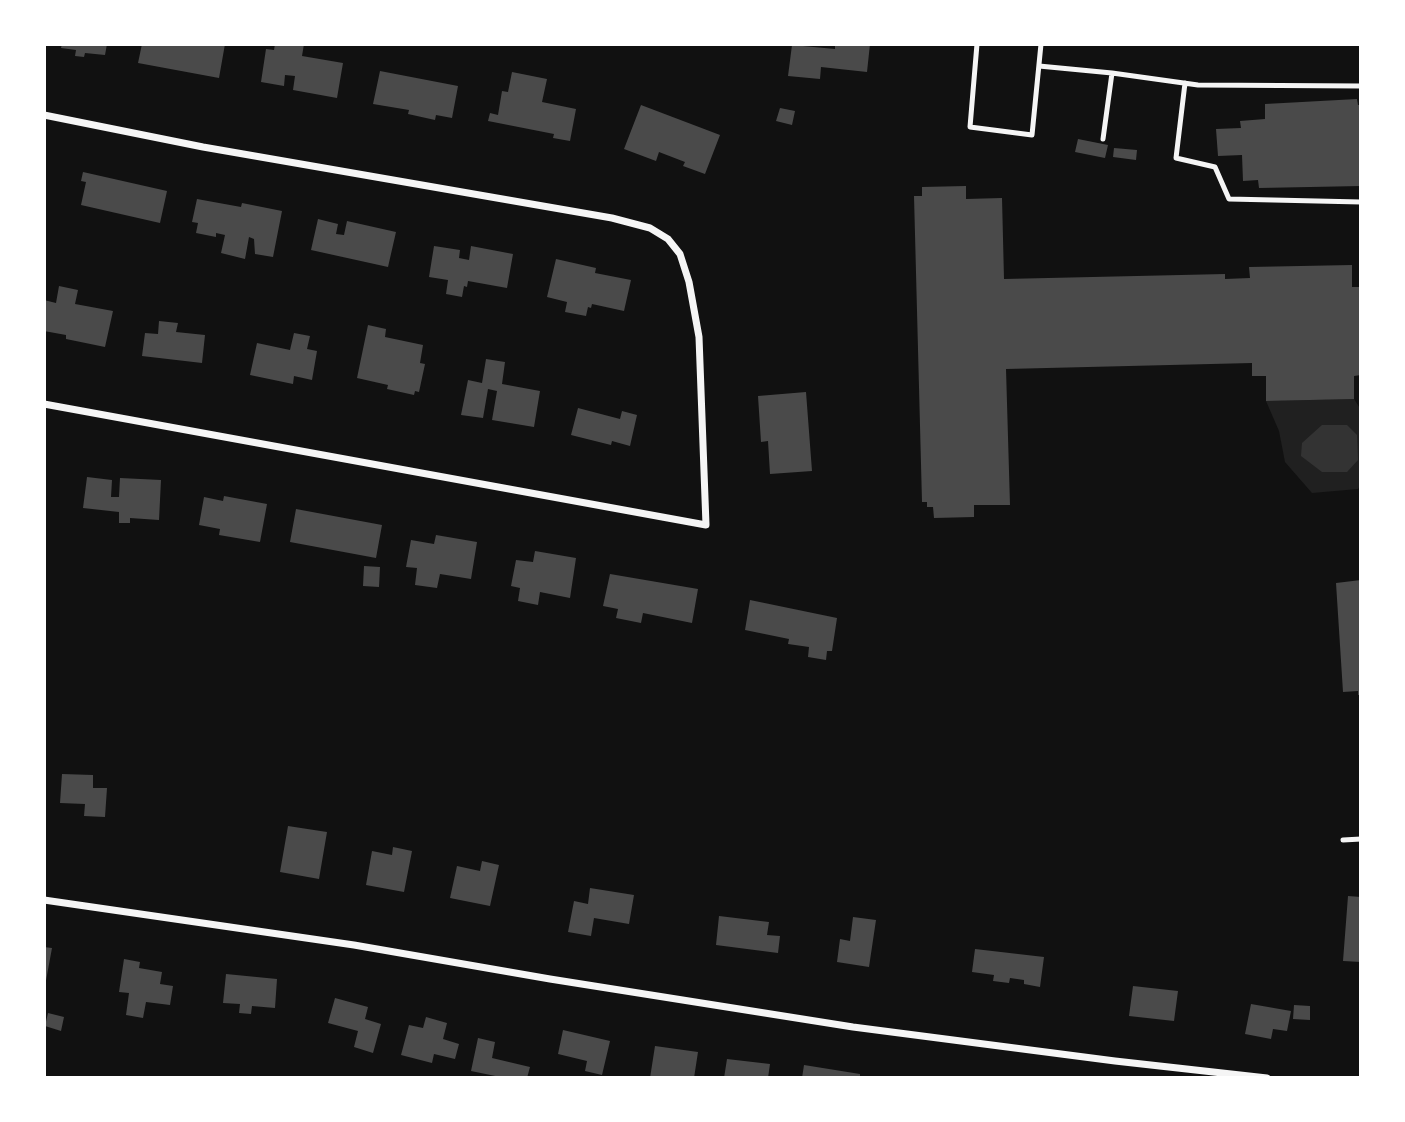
<!DOCTYPE html>
<style>
body{margin:0}
#map{position:relative;width:1405px;height:1122px;overflow:hidden;background:#111;font-family:Mulish,sans-serif}
canvas{display:block}
.frame{position:absolute;inset:0;border:46px solid #fff;pointer-events:none}
</style>
<div id="map">
<canvas width="1405" height="1122"></canvas>
<div class="frame"></div>
</div>
<script>
const g = document.querySelector('canvas').getContext('2d');
g.lineJoin = 'round';
function fill(path, color) { g.fillStyle = color; g.fill(path, 'evenodd'); }
const poly = rows => new Path2D(rows.map(r => 'M' + r).join(''));
function stroke(path, color, width, dash) { g.strokeStyle = color; g.lineWidth = width; g.lineCap = dash ? 'butt' : 'round'; g.setLineDash(dash || []); g.stroke(path); }
fill(poly([
 [1354,399,1361,410,1361,485,1358,489,1312,493,1285,462,1279,431,1266,401]
]), '#202020');
fill(poly([
 [1322,425,1347,425,1357,435,1358,460,1347,472,1322,472,1301,456,1302,443]
]), '#333');
fill(poly([
 [62,44,107,44,105,55,85,53,84,57,75,56,76,50,61,48],
 [142,44,225,44,219,78,138,63],
 [275,44,304,44,302,56,343,63,337,98,293,90,295,76,285,75,284,86,261,82,266,49,274,50],
 [835,44,870,44,867,72,821,67,820,79,788,76,792,45,835,49],
 [380,71,458,86,452,118,436,115,435,120,408,114,409,110,373,104],
 [512,72,547,79,542,102,576,109,570,141,553,138,554,134,488,121,490,113,498,115,502,91,508,92],
 [1357,99,1358,105,1361,105,1361,186,1259,188,1258,180,1243,181,1242,155,1218,156,1216,129,1241,128,1240,121,1265,119,1265,104],
 [641,105,720,135,705,174,683,166,685,162,659,152,656,161,624,149],
 [780,108,795,111,792,125,776,121],
 [1078,139,1108,145,1105,158,1075,152],
 [1114,148,1137,150,1136,160,1113,157],
 [83,172,167,191,160,223,81,205,86,182,81,181],
 [966,186,966,199,1002,198,1004,279,1225,274,1225,279,1250,278,1249,267,1352,265,1352,287,1361,287,1361,375,1354,376,1354,399,1266,401,1266,376,1252,376,1252,363,1006,369,1010,505,974,505,974,517,934,518,933,507,927,507,927,502,922,502,914,196,922,196,922,187],
 [197,199,241,207,242,203,282,211,273,257,255,254,254,239,249,237,245,259,221,253,225,235,216,233,216,237,196,233,198,223,192,222],
 [318,219,338,224,336,234,344,235,347,221,396,232,388,267,311,250],
 [434,246,460,250,459,258,469,260,471,246,513,254,507,288,468,281,467,287,464,286,462,297,446,294,448,280,429,277],
 [556,259,596,268,595,273,631,280,624,311,592,304,591,308,588,307,586,316,565,312,567,302,547,297],
 [59,286,78,290,75,304,113,311,105,347,66,339,66,335,44,331,44,300,56,303],
 [159,321,178,323,176,332,205,335,202,363,142,356,145,333,158,334],
 [368,325,386,329,385,337,423,345,420,363,425,364,419,392,415,391,414,395,387,389,388,385,357,378],
 [294,333,310,336,307,349,317,351,312,380,294,376,293,384,250,375,257,343,290,350],
 [486,359,505,362,502,384,540,391,534,427,492,420,497,391,488,389,483,418,461,415,468,380,482,383],
 [806,392,812,471,770,474,768,441,761,442,758,396],
 [578,408,620,419,622,411,637,415,630,446,612,441,611,445,571,435],
 [87,477,112,480,111,497,119,497,120,478,161,480,159,520,130,518,130,523,119,523,119,512,83,508],
 [224,496,267,504,260,542,219,535,220,529,199,525,204,497,223,501],
 [296,509,382,525,376,558,290,542],
 [436,535,477,542,471,579,440,574,437,588,415,585,417,568,406,567,411,540,434,544],
 [535,551,576,558,570,598,540,592,538,605,518,601,520,588,511,586,516,560,533,562],
 [364,566,380,567,379,587,363,586],
 [610,574,698,589,692,623,643,613,641,623,616,618,618,609,603,606],
 [1361,580,1361,695,1358,695,1358,691,1343,692,1336,583],
 [750,600,837,618,832,651,827,651,826,660,808,657,809,647,788,644,789,639,745,630],
 [62,774,93,775,93,788,107,788,105,817,84,816,85,804,60,803],
 [288,826,327,832,319,879,280,872],
 [393,847,412,851,404,892,366,885,372,851,392,855],
 [482,861,499,865,490,906,450,898,457,866,480,871],
 [590,888,634,895,629,924,594,918,591,936,568,932,574,901,588,904],
 [1348,896,1361,897,1361,962,1343,961],
 [719,916,769,922,767,935,780,936,778,953,716,945],
 [853,917,876,920,869,967,837,962,840,939,850,941],
 [44,947,52,948,45,986,44,986],
 [975,949,1044,957,1040,987,1024,984,1024,980,1010,978,1009,983,993,981,994,975,972,972],
 [124,959,140,962,139,968,162,972,160,984,173,986,170,1005,146,1002,143,1018,126,1015,129,993,119,992],
 [226,974,277,979,275,1008,252,1006,251,1014,239,1013,240,1004,223,1003],
 [1133,986,1178,991,1174,1021,1129,1016],
 [335,998,368,1007,365,1019,381,1024,373,1053,354,1047,358,1031,328,1023],
 [1251,1004,1291,1011,1287,1031,1273,1029,1271,1039,1245,1034],
 [1294,1005,1310,1006,1310,1020,1293,1019],
 [48,1013,64,1017,61,1031,45,1026],
 [426,1017,447,1023,443,1039,459,1044,455,1059,434,1054,432,1063,401,1055,409,1025,423,1028],
 [563,1030,610,1041,602,1075,585,1071,587,1061,558,1054],
 [478,1038,495,1042,492,1058,530,1067,527,1078,505,1078,471,1071],
 [655,1046,698,1052,694,1078,650,1078],
 [727,1059,770,1064,768,1078,724,1078],
 [804,1065,860,1074,860,1078,802,1078]
]), '#4a4a4a');
stroke(poly([
 [977,44,970,127,1032,135,1041,44],
 [1039,66,1112,73],
 [1185,83,1176,158,1215,167,1229,199,1361,202],
 [1103,139,1112,73,1198,85,1361,86],
 [1343,840,1361,839]
]), '#f5f5f5', 5);
stroke(poly([
 [44,115,203,147,612,218,650,228,668,239,680,254,689,282,699,337,706,525,44,404],
 [44,900,354,945,550,979,853,1027,1115,1061,1267,1078]
]), '#f5f5f5', 7);
</script>
